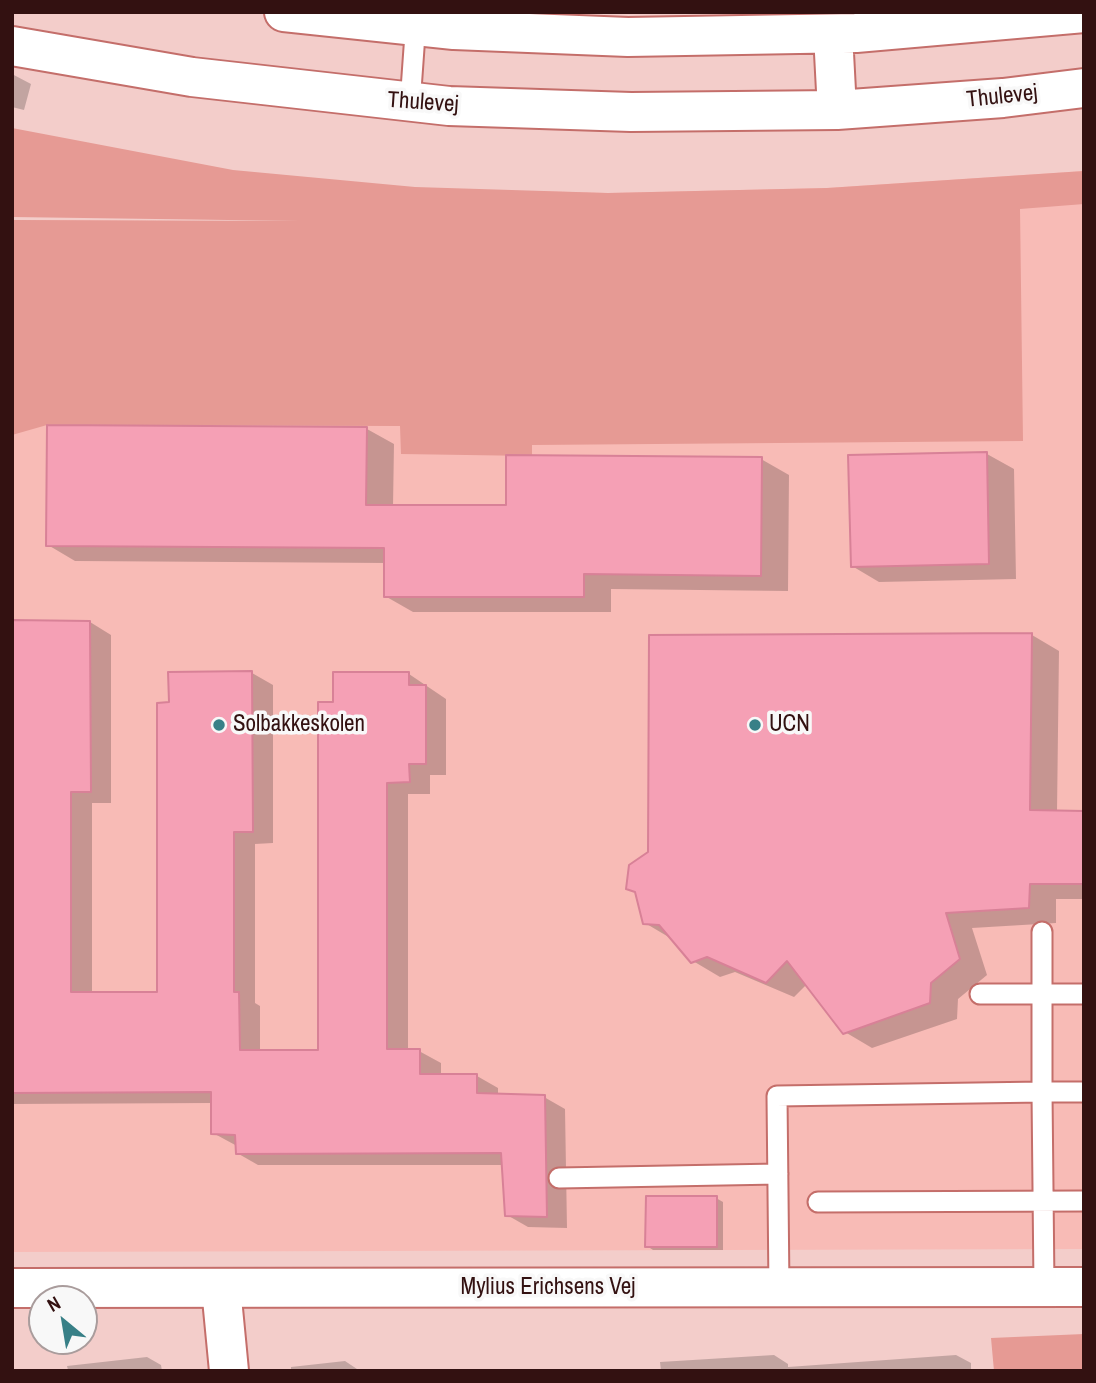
<!DOCTYPE html>
<style>
body{margin:0}
#map{position:relative;width:1096px;height:1383px;overflow:hidden;background:#f3cdca;font-family:"Archivo Narrow",sans-serif}
canvas{display:block}
.frame{position:absolute;inset:0;border:14px solid #311;pointer-events:none}
.north{position:absolute;left:28px;top:1285px;width:70px;height:70px;box-sizing:border-box;background:#f8f8f8;border:2px solid #a99c9c;border-radius:50%;rotate:330deg;font-size:19px;font-weight:700;line-height:28px;text-align:center;color:#311}
.north::after{content:'';display:block;margin:auto;width:24px;height:32px;background:#388087;clip-path:polygon(50% 0,100% 100%,50% 72%,0 100%)}
</style>
<div id="map">
<canvas width="1096" height="1383"></canvas>
<div class="frame"></div>
<div class="north">N</div>
</div>
<script>
const g = document.querySelector('canvas').getContext('2d');
g.lineJoin = 'round';
function fill(path, color) { g.fillStyle = color; g.fill(path, 'evenodd'); }
const poly = rows => new Path2D(rows.map(r => 'M' + r).join(''));
function stroke(path, color, width, dash) { g.strokeStyle = color; g.lineWidth = width; g.lineCap = dash ? 'butt' : 'round'; g.setLineDash(dash || []); g.stroke(path); }
function label(font, color, halo, rows, align = 'center') {
  g.font = font + ' "Archivo Narrow",sans-serif'; g.lineWidth = 7; g.setLineDash([]); g.textBaseline = 'middle'; g.strokeStyle = halo; g.fillStyle = color; for (const [text, x, y, turn = 0] of rows) {
    g.save(); g.translate(x, y); g.rotate((+turn || 0) * Math.PI / 180); g.textAlign = isNaN(turn) ? turn : align; if (halo) g.strokeText(text, 0, 0); g.fillText(text, 0, 0); g.restore();
  }
}
fill(poly([
 [1084,171,1084,1249,12,1252,12,220,533,223,534,191,608,193,827,188]
]), '#f8bbb6');
fill(poly([
 [12,128,233,170,415,187,608,193,827,188,1084,171,1084,204,1020,209,1023,441,532,445,532,456,401,454,400,426,47,425,12,435,12,220,300,221,12,217],
 [1084,1334,1084,1371,994,1371,991,1338]
]), '#e69a94');
fill(poly([
 [12,74,31,84,24,110,12,107],
 [367,429,394,444,393,507,507,507,761,459,789,475,788,591,611,589,611,612,413,612,385,596,386,563,75,561,48,545],
 [987,454,1014,469,1016,579,879,582,852,566],
 [12,622,90,622,111,635,111,803,92,803,92,994,159,993,170,704,252,673,273,685,273,843,255,844,255,1003,260,1006,260,1052,320,1051,335,704,409,674,446,699,446,775,430,775,430,794,408,794,408,1051,419,1051,441,1063,441,1076,477,1076,498,1088,498,1095,544,1097,565,1109,567,1228,528,1227,507,1215,504,1165,258,1165,237,1153,237,1146,213,1133,213,1103,12,1104],
 [1032,635,1059,651,1057,812,1084,812,1084,899,1056,899,1056,923,972,928,987,975,958,999,957,1019,872,1048,845,1032,807,984,794,997,735,972,720,977,693,961,672,939,645,923],
 [716,1198,723,1202,723,1250,653,1250,647,1246],
 [774,1355,788,1364,788,1367,956,1355,971,1363,971,1371,661,1371,660,1362],
 [147,1357,161,1365,162,1371,62,1371,68,1370,67,1366],
 [345,1361,360,1371,291,1371,291,1367]
]), '#0003');
const building = poly([
 [47,425,367,427,366,505,506,505,506,455,762,457,761,576,584,574,584,597,384,597,384,548,46,546,47,425],
 [987,452,989,564,851,567,848,455,987,452],
 [12,620,90,621,91,792,71,792,71,992,157,992,157,703,169,702,168,672,252,671,253,832,234,832,234,992,239,992,240,1050,318,1050,318,702,333,702,333,672,409,672,409,685,426,685,426,764,409,764,410,782,387,783,387,1049,420,1049,420,1074,477,1074,477,1093,545,1095,547,1217,505,1216,501,1153,236,1154,235,1135,211,1134,211,1092,12,1093,12,620],
 [1032,633,1030,810,1084,811,1084,884,1030,884,1029,908,946,913,960,959,931,983,930,1003,843,1034,787,961,766,983,707,957,691,963,659,925,643,924,635,892,626,889,629,865,648,852,649,635,1032,633],
 [646,1196,717,1196,717,1247,645,1247,646,1196]
]);
fill(building, '#f5a0b5');
stroke(building, '#d88197', 2);
const service = poly([
 [410,104,416,20],
 [1042,932,1042,1092,1084,1092],
 [980,994,1084,994],
 [559,1178,778,1174],
 [818,1202,1084,1201],
 [779,1289,777,1096,1042,1092,1044,1287]
]);
const minor = poly([
 [284,12,454,30,628,37,856,33,1084,13],
 [833,34,837,110],
 [12,46,192,77,449,106,631,112,837,110,1003,98,1084,88],
 [221,1288,229,1371]
]);
const tertiary = poly([
 [12,1288,1084,1287]
]);
stroke(service, '#c46e6a', 23);
stroke(minor, '#c46e6a', 42);
stroke(tertiary, '#c46e6a', 42);
stroke(service, '#fff', 19);
stroke(minor, '#fff', 38);
stroke(tertiary, '#fff', 38);
for (const [x, y, r, color] of [
 [219,725,7,"#388087"],
 [755,725,7,"#388087"]
]) { const dot = new Path2D(); dot.arc(x, y, r, 0, 2 * Math.PI); g.fillStyle = color; g.fill(dot); stroke(dot, '#f8f8f8', 2.5); }
label('23px', '#311', '#f8f8f8', [
 ["Thulevej",1002,97,-6],
 ["Thulevej",423,103,4],
 ["Mylius Erichsens Vej",548,1288]
]);
label('23px', '#311', '#f8f8f8', [
 ["Solbakkeskolen",233,725],
 ["UCN",769,725]
], 'left');
</script>
